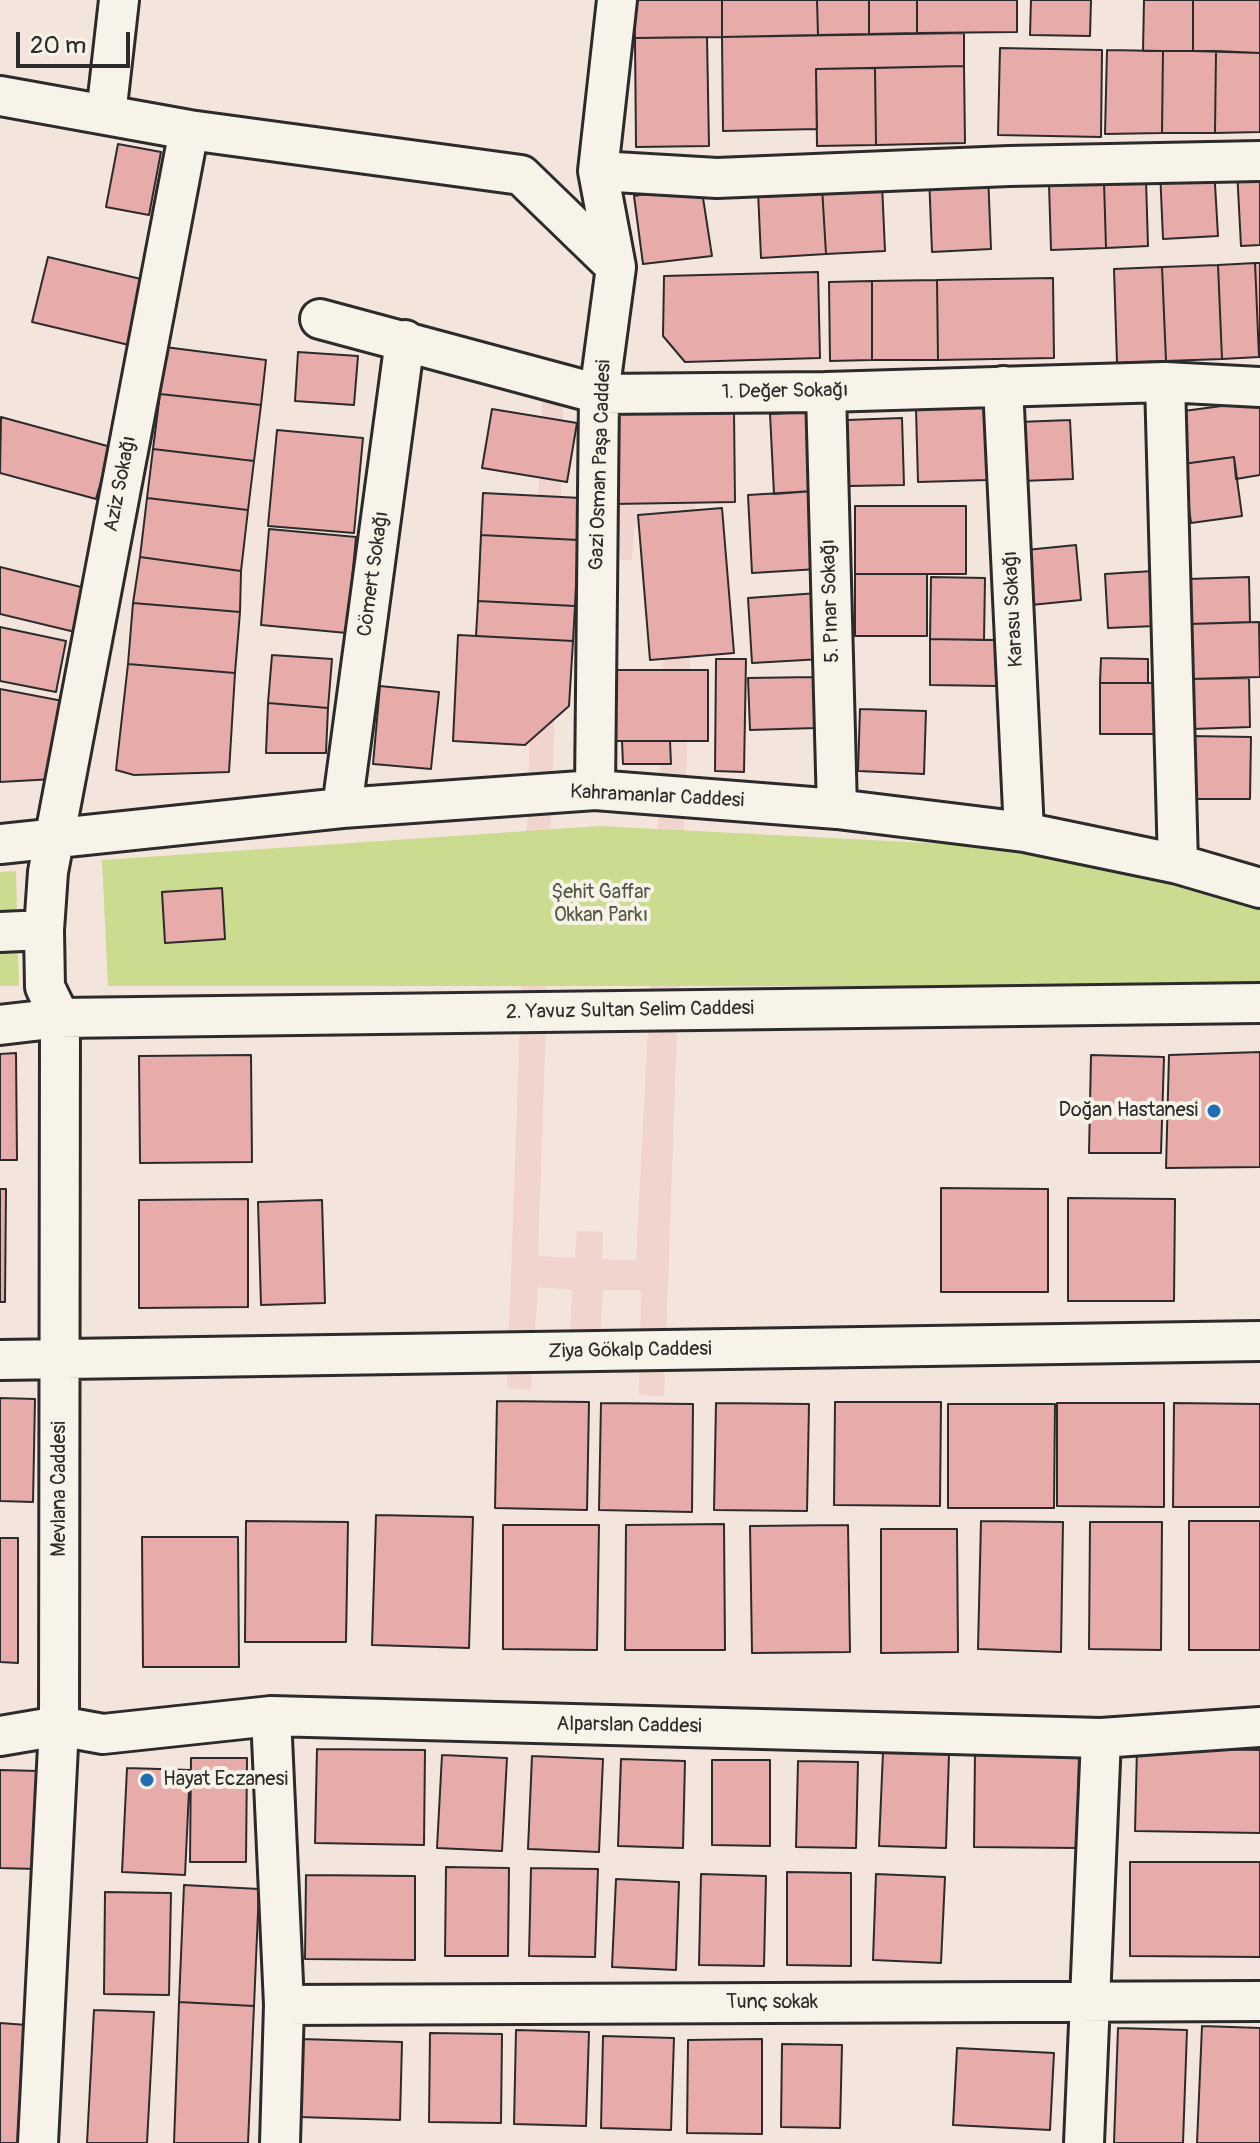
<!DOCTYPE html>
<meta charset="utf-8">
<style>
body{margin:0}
#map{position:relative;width:1260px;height:2143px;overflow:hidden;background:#f4e5dc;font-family:Pangolin,sans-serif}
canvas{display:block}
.scale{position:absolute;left:16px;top:32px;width:114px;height:36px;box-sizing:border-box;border:4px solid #2b2b2b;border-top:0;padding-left:10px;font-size:24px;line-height:28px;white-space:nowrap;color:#2b2b2b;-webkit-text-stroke:6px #f7f3e8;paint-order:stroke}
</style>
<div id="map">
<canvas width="1260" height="2143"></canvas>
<div class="scale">20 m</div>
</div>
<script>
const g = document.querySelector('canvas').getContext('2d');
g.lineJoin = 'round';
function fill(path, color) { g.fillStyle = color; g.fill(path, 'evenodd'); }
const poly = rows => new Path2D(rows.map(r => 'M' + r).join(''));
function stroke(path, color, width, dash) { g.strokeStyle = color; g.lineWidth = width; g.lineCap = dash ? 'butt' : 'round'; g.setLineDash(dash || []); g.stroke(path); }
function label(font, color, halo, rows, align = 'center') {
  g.font = font + ' Pangolin,sans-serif'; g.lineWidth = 8; g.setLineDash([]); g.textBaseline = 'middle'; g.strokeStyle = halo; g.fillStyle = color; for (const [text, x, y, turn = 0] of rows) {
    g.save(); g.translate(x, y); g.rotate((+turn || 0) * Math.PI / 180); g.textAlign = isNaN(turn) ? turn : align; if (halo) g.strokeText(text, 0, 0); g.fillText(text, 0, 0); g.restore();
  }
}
fill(poly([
 [543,373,564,374,561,499,607,501,700,381,664,1396,639,1395,641,1290,603,1290,600,1336,570,1334,572,1290,538,1287,531,1390,507,1388],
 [634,527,667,528,656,884,549,881,561,528,605,528,604,559,632,560],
 [550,906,654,909,636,1261,602,1259,603,1232,577,1231,575,1258,538,1256]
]), '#f0d4cd');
fill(poly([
 [600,826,1121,853,1260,888,1260,986,108,986,102,860],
 [16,871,19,986,0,986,0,872]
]), '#cbdb8f');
const building = poly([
 [634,0,722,0,722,37,635,38,634,0],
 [722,0,817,0,818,35,722,37,722,0],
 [817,0,869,0,869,34,818,35,817,0],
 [869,0,917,0,917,33,869,34,869,0],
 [917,0,1017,0,1017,32,917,33,917,0],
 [1031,0,1091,0,1090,36,1030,35,1031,0],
 [1144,0,1193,0,1193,51,1143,51,1144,0],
 [1193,0,1260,0,1260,53,1193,51,1193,0],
 [964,33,964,66,816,69,817,129,723,131,722,37,964,33],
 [707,37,709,146,636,147,635,38,707,37],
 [1000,48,1102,50,1101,137,998,135,1000,48],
 [1107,50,1163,51,1162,133,1105,134,1107,50],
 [1163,51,1216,51,1215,133,1162,133,1163,51],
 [1216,51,1260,53,1260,132,1215,133,1216,51],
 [964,66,965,143,876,145,875,68,964,66],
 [875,68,876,145,817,146,816,69,875,68],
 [118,144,161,152,149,215,106,207,118,144],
 [1214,167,1218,236,1163,239,1160,170,1214,167],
 [1260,169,1260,245,1241,246,1237,170,1260,169],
 [988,173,991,249,932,252,929,175,988,173],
 [1146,180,1148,246,1106,248,1104,182,1146,180],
 [1104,182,1106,248,1051,250,1049,184,1104,182],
 [882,184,885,251,826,254,822,187,882,184],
 [701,185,712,256,643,264,634,196,701,185],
 [822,187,826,254,761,258,758,191,822,187],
 [48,257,145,280,129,345,32,322,48,257],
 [1255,263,1260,263,1260,357,1259,357,1255,263],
 [1255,263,1259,357,1222,359,1218,265,1255,263],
 [1218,265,1222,359,1166,361,1162,267,1218,265],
 [1162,267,1166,361,1117,363,1114,269,1162,267],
 [818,272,820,358,685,362,663,336,664,276,818,272],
 [1053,278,1054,358,938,360,937,280,1053,278],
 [937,280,938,360,872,360,872,281,937,280],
 [872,281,872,360,830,361,829,282,872,281],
 [165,347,266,360,261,405,160,394,165,347],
 [298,352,358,356,354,405,295,401,298,352],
 [160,394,261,405,254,461,153,449,160,394],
 [1260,401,1260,475,1236,479,1234,457,1183,464,1176,412,1260,401],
 [986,407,988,480,918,482,916,409,986,407],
 [492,409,577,423,567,482,482,468,492,409],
 [734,411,735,502,613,504,613,412,734,411],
 [808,412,813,491,774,494,770,414,808,412],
 [1,417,111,447,96,499,0,473,1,417],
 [902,418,904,485,849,486,847,420,902,418],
 [1070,420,1073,479,1022,481,1019,422,1070,420],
 [277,430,363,438,354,533,268,526,277,430],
 [153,449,254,461,248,510,147,498,153,449],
 [1234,457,1242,516,1191,523,1183,464,1234,457],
 [813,491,818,569,752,573,748,495,813,491],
 [483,493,581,498,578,540,481,535,483,493],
 [147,498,248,510,241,571,140,557,147,498],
 [855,506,966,506,966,574,855,574,855,506],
 [722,508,734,653,650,660,638,515,722,508],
 [269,529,356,537,347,633,261,625,269,529],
 [481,535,578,540,575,606,478,601,481,535],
 [1076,545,1081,600,1031,605,1026,550,1076,545],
 [140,557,241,571,240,612,133,603,140,557],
 [0,567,85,588,75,632,0,614,0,567],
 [1153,571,1155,626,1108,628,1105,574,1153,571],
 [855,574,927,574,927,636,855,636,855,574],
 [931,577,985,578,984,640,930,639,931,577],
 [1249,577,1250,622,1189,624,1188,579,1249,577],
 [818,593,822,659,752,663,748,598,818,593],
 [478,601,575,606,573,641,476,636,478,601],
 [133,603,240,612,235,673,128,664,133,603],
 [1259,622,1260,677,1190,679,1189,624,1259,622],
 [0,627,66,641,56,692,0,681,0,627],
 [458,635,573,641,569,706,525,745,453,741,458,635],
 [930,639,997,640,997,686,930,685,930,639],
 [272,655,332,659,328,708,268,703,272,655],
 [1101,658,1148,659,1148,683,1100,683,1101,658],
 [716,659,746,659,744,772,715,771,716,659],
 [128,664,235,673,229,772,134,775,116,770,128,664],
 [613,670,708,670,708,741,614,741,613,670],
 [815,677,816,728,750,730,748,678,815,677],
 [1249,678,1250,727,1192,729,1190,679,1249,678],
 [1100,683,1157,683,1156,734,1100,734,1100,683],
 [380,686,439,692,431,769,373,764,380,686],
 [0,689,68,702,54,779,0,782,0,689],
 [268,703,328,708,326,753,266,753,268,703],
 [860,709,926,711,924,774,858,771,860,709],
 [1191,736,1251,737,1250,799,1190,799,1191,736],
 [622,741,670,741,671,764,623,764,622,741],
 [222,888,225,939,165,943,162,892,222,888],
 [1260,1052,1260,1167,1166,1168,1169,1055,1260,1052],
 [16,1053,17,1160,0,1160,0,1054,16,1053],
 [251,1055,252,1162,140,1163,139,1056,251,1055],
 [1091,1055,1164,1057,1161,1153,1089,1153,1091,1055],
 [941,1188,1048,1189,1048,1292,941,1292,941,1188],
 [0,1189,6,1189,5,1302,0,1302,0,1189],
 [1068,1198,1175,1199,1174,1301,1068,1301,1068,1198],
 [248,1199,248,1307,139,1308,139,1200,248,1199],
 [322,1200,325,1303,261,1305,258,1202,322,1200],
 [0,1398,35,1399,33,1502,0,1501,0,1398],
 [497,1401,589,1402,587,1510,495,1508,497,1401],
 [835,1402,941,1402,940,1506,834,1505,835,1402],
 [601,1403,693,1404,692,1512,599,1510,601,1403],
 [716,1403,809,1404,807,1511,714,1510,716,1403],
 [1057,1403,1164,1403,1164,1507,1057,1506,1057,1403],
 [1174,1403,1260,1404,1260,1507,1173,1507,1174,1403],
 [948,1404,1055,1404,1054,1508,948,1508,948,1404],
 [376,1515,473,1517,469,1648,372,1645,376,1515],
 [246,1521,348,1522,346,1642,245,1642,246,1521],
 [981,1521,1063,1522,1061,1652,978,1649,981,1521],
 [1189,1521,1260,1521,1260,1650,1189,1650,1189,1521],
 [1090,1522,1162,1522,1161,1650,1089,1649,1090,1522],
 [724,1524,725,1650,625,1650,626,1525,724,1524],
 [503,1525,599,1525,597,1650,503,1649,503,1525],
 [848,1525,850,1652,752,1653,750,1526,848,1525],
 [881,1529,957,1529,958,1652,881,1653,881,1529],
 [142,1537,238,1537,239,1667,143,1667,142,1537],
 [0,1538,18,1538,18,1663,0,1662,0,1538],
 [1137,1748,1260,1750,1260,1833,1135,1831,1137,1748],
 [317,1749,425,1750,424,1845,315,1843,317,1749],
 [883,1752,949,1754,946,1848,879,1846,883,1752],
 [975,1752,1079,1753,1078,1848,974,1847,975,1752],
 [442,1755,507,1758,502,1851,437,1848,442,1755],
 [532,1756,603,1759,599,1852,528,1849,532,1756],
 [191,1758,247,1758,246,1862,190,1862,191,1758],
 [621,1759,685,1761,683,1848,618,1846,621,1759],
 [712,1760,770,1760,770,1846,712,1845,712,1760],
 [798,1761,858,1762,856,1848,796,1847,798,1761],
 [127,1768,190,1770,185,1875,122,1872,127,1768],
 [0,1770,39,1771,36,1869,0,1868,0,1770],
 [1130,1862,1260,1862,1260,1957,1130,1956,1130,1862],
 [446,1867,509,1868,508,1956,445,1956,446,1867],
 [531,1868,598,1869,595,1957,529,1956,531,1868],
 [787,1872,851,1873,851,1966,787,1965,787,1872],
 [701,1874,766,1876,764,1966,699,1965,701,1874],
 [876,1874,945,1877,941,1963,873,1960,876,1874],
 [306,1875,415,1876,415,1960,305,1959,306,1875],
 [616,1879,679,1882,676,1970,612,1967,616,1879],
 [184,1885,259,1889,254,2006,179,2002,184,1885],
 [105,1892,171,1893,169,1995,104,1994,105,1892],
 [179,2002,254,2006,248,2143,174,2143,179,2002],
 [94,2010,154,2012,147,2143,87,2143,94,2010],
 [0,2023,27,2025,21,2143,0,2143,0,2023],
 [1202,2026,1260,2028,1260,2143,1197,2143,1202,2026],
 [1118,2028,1187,2030,1183,2143,1114,2143,1118,2028],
 [516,2030,589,2032,586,2126,514,2124,516,2030],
 [430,2033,502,2034,501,2123,429,2122,430,2033],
 [603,2036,674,2038,671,2130,601,2128,603,2036],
 [301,2039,402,2042,400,2120,298,2117,301,2039],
 [762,2039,762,2134,687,2133,688,2040,762,2039],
 [782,2044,842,2045,840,2128,781,2127,782,2044],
 [957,2048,1054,2053,1050,2130,953,2125,957,2048]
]);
fill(building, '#e7acaa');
stroke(building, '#2b2b2b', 2);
const minor = poly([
 [0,96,189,130,521,175,616,267],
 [106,115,119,0],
 [598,171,717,178,1009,166,1260,161],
 [320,319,599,394,826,392,1165,382,1260,387],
 [1165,382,1178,864],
 [1003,386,1024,832],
 [826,392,837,809],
 [595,790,599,394,616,267,598,171,617,0],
 [342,808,405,340],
 [0,844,342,808,595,790,837,809,1024,832,1178,864,1260,888],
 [0,932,44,930],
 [0,1025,60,1018,1260,1003],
 [0,1360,1260,1341],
 [271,1716,284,2005,280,2143],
 [0,1736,59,1726,103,1734,271,1716,1101,1738,1260,1727],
 [284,2005,1260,2001],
 [38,2143,59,1726,60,1018,45,987,44,930,48,872,189,130],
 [1084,2143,1101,1738]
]);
stroke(minor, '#2b2b2b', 44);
stroke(minor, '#f7f3e8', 38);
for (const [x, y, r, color] of [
 [1214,1111,8,"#1f6fb2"],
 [147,1780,8,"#1f6fb2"]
]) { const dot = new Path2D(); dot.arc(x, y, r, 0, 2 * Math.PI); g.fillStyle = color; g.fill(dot); stroke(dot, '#f7f3e8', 3); }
label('20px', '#2b2b2b', '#f7f3e8', [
 ["1. Değer Sokağı",785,392,-1],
 ["Gazi Osman Paşa Caddesi",601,465,-88],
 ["Aziz Sokağı",121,484,-79],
 ["Cömert Sokağı",374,574,-82],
 ["5. Pınar Sokağı",831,601,-92],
 ["Karasu Sokağı",1014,609,-93],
 ["Kahramanlar Caddesi",657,797,3],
 ["2. Yavuz Sultan Selim Caddesi",630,1011,-1],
 ["Ziya Gökalp Caddesi",630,1351,-1],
 ["Mevlana Caddesi",60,1489,-90],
 ["Alparslan Caddesi",629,1726,1],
 ["Tunç sokak",772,2003]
]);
label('20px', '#535744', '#f7f3e8', [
 ["Şehit Gaffar",601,893],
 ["Okkan Parkı",601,916]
]);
label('20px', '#2b2b2b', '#f7f3e8', [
 ["Doğan Hastanesi",1198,1111],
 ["Hayat Eczanesi",163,1780,"left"]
], 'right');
</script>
